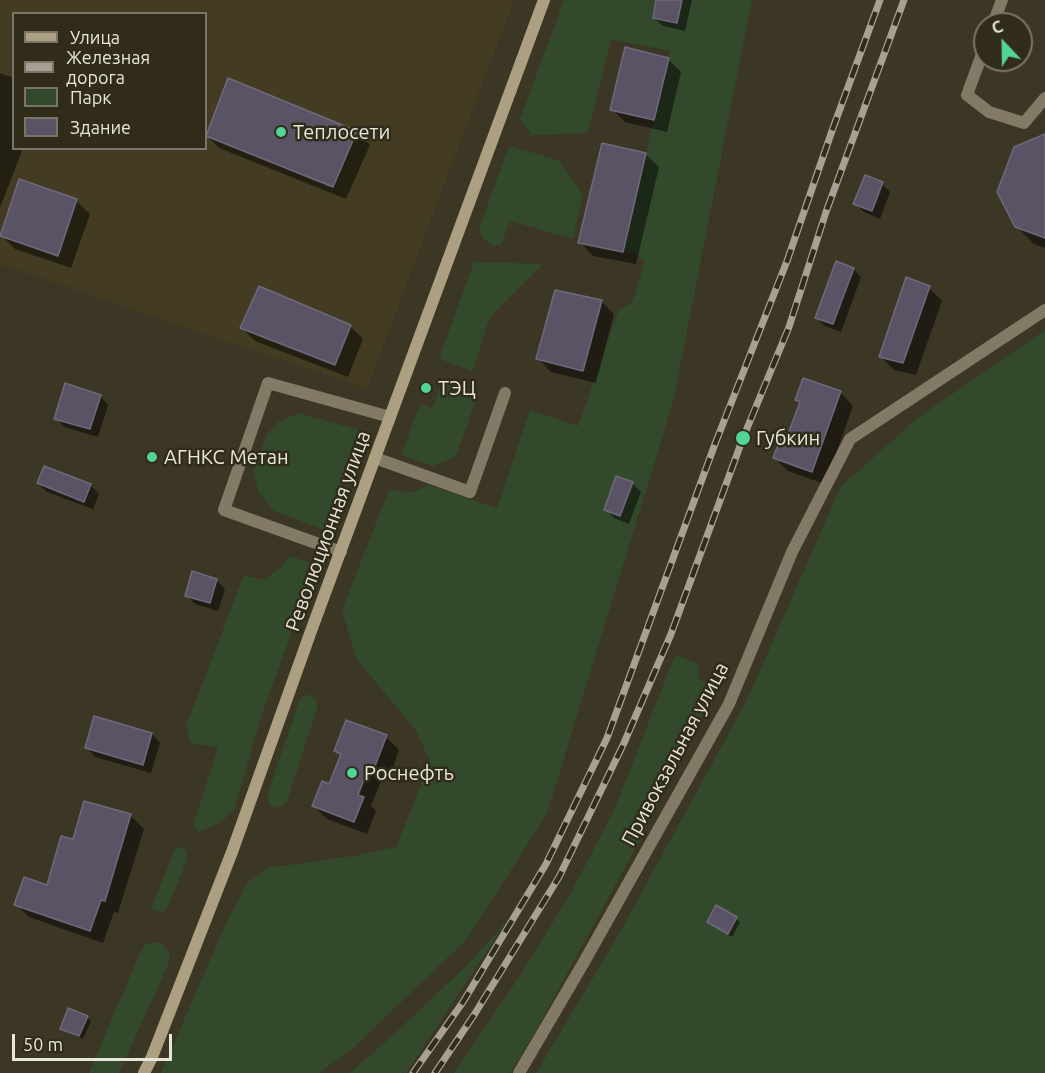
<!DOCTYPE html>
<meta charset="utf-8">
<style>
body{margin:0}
#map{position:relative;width:1045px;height:1073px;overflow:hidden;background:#3c3624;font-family:Ubuntu,sans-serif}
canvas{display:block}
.legend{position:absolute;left:12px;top:12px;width:195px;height:138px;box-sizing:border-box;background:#312c1a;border:2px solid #7a7667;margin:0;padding:8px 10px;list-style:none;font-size:18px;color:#e8e5da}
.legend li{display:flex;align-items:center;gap:12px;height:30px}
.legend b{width:30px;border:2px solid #7a7667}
.north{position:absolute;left:973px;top:12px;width:60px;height:60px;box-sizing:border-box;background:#312c1a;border:2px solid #7a7667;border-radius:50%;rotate:338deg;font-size:16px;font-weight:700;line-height:24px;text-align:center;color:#e8e5da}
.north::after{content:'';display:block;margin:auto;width:21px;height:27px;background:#52d397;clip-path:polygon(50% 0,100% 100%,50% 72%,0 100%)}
.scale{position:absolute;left:12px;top:1034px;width:160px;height:27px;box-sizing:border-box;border:3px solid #e8e5da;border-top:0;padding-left:8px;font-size:18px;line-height:21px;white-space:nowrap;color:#e8e5da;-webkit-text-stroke:4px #312c1a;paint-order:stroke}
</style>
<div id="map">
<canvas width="1045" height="1073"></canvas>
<ul class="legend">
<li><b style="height:8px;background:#ad9f81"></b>Улица</li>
<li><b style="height:8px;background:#a6a194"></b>Железная дорога</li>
<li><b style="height:16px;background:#33492b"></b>Парк</li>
<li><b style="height:16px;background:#5a5365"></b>Здание</li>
</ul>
<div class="north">С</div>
<div class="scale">50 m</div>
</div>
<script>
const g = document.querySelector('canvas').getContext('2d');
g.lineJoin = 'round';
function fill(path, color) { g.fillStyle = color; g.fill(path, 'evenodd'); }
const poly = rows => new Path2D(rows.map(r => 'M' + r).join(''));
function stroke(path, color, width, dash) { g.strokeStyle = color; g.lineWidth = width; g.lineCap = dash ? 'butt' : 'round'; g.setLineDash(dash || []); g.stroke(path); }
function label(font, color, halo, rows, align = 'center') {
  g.font = font + ' Ubuntu,sans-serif'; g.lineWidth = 5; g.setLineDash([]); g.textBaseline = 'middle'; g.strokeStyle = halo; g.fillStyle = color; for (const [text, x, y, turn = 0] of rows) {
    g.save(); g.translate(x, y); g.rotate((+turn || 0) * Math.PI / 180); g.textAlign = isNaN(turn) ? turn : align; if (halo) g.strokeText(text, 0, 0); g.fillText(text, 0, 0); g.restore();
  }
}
fill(poly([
 [0,0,514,0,367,389,0,264],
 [14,14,206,14,206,148,14,148]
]), '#433c22');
fill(poly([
 [564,0,752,0,673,402,547,814,466,940,353,1048,319,1073,161,1073,227,921,248,882,268,868,359,855,396,847,430,762,417,732,356,658,342,610,389,490,412,492,429,485,497,508,530,410,578,426,619,309,632,303,645,261,635,253,623,252,670,51,611,39,588,133,532,135,520,119],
 [509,146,558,160,583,195,573,239,510,221,501,245,492,246,483,238,479,229],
 [474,262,543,264,489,318,473,371,439,359],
 [1045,330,1045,1073,536,1073,615,941,747,700,841,486,919,417],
 [444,379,479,391,456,456,433,466,401,455,420,404,432,408],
 [299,413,359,430,327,531,274,511,259,493,253,471,267,434,279,421],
 [290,556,316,565,262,714,235,808,220,823,198,832,193,825,218,747,190,743,186,726,244,575,264,580,281,567],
 [675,655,699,664,698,678,715,690,639,842,534,1034,510,1073,454,1073,519,977,569,896,587,862,615,808],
 [307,694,316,699,317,708,288,799,284,805,275,808,269,805,267,796,300,699],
 [176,846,186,850,187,860,169,905,163,912,157,911,151,909],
 [507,921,406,1073,350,1073,394,1034,467,965],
 [156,942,162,944,170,953,168,965,119,1073,89,1073,139,955,146,944]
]), '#33492b');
fill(poly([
 [658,0,692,0,685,31,663,26,654,18],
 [668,59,681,72,667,132,625,122,612,109],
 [0,73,14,78,14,148,23,148,0,208],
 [229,80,357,132,370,145,346,199,219,148,206,135],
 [1045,136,1045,248,1034,244,1016,226],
 [645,154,659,167,636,264,593,256,580,242],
 [882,184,890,192,880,219,864,212,855,204],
 [76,201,90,214,71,268,15,249,2,236],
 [853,269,861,277,841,332,825,326,816,317],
 [929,288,942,301,916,375,894,370,881,357],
 [601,301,614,314,596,383,551,372,538,358],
 [350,326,363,339,348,377,255,341,242,328],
 [840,392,853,406,825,484,788,471,775,458,789,436,800,404,796,400],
 [100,396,108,405,98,437,64,427,56,418],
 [44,468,91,486,99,494,93,509,47,492,38,483],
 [632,483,641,492,629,524,614,518,606,510],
 [216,580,225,589,218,611,195,604,187,596],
 [152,734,160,743,151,773,95,757,87,748],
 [386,737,399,750,389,778,383,776,371,806,376,811,367,834,327,819,314,806,330,786,342,756,336,751],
 [85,803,131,816,144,829,118,913,114,912,103,943,29,917,16,904,48,887,74,841],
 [717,907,740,922,732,937,708,922],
 [87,1017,91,1021,83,1039,66,1032,62,1029]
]), '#0007');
const building = poly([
 [656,0,682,0,677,23,653,18,656,0],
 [625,47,669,58,654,120,610,110,625,47],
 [228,78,357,131,333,187,206,136,228,78],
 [1045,134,1045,238,1015,227,997,192,1014,147,1045,134],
 [602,143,646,153,623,252,578,243,602,143],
 [865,175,883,182,872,211,853,204,865,175],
 [19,179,77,199,58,256,0,236,19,179],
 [836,261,854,268,833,324,815,318,836,261],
 [906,277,930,286,903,363,879,357,906,277],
 [259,286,351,325,335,365,240,328,259,286],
 [555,290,602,300,583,371,536,359,555,290],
 [803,378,841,391,812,472,773,458,783,432,788,434,800,402,795,400,803,378],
 [65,383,101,395,90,429,54,419,65,383],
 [44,466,91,484,84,502,37,483,44,466],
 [616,476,633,482,620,516,604,510,616,476],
 [192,571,217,579,210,603,185,596,192,571],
 [94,716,152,733,143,765,85,748,94,716],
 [346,720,387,735,375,766,370,764,358,795,364,797,354,822,312,806,322,781,329,784,341,754,334,751,346,720],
 [84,801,131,814,105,901,101,900,90,931,14,905,24,877,47,885,61,836,73,839,84,801],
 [716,905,737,917,728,934,707,922,716,905],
 [68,1008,88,1016,79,1036,60,1029,68,1008]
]);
fill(building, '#5a5365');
stroke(building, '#70687b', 1.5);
stroke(poly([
 [993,24,1002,0],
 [985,46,967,95,989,112,1024,123,1045,98],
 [906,402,1045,310],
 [375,458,470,492,505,393],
 [341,552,224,510,268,383,390,417]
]), '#827a67', 12);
stroke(poly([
 [519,1073,584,962,729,704,792,552,850,439,906,402]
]), '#827a67', 12);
stroke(poly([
 [144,1073,152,1057,232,852,311,631,544,0]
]), '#ad9f81', 12);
const rail = poly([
 [413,1073,463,1002,546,864,607,738,715,444,787,261,833,128,880,0],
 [435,1073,474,1015,559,877,624,743,671,634,743,438,789,327,826,212,904,0]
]);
stroke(rail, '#a6a194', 7);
stroke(rail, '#312c1a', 4.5, [14]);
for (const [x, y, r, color] of [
 [281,132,6,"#52d397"],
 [426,388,6,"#52d397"],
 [743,438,8,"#52d397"],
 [152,457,6,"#52d397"],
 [352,773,6,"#52d397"]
]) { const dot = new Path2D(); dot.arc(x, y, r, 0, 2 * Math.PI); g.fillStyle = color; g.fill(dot); stroke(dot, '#312c1a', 2); }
label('20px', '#e8e5da', '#312c1a', [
 ["Теплосети",293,132],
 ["ТЭЦ",438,388],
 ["Губкин",756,438],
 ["АГНКС Метан",164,457],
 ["Роснефть",364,773]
], 'left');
label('20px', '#e8e5da', '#312c1a', [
 ["Революционная улица",328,531,-70],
 ["Привокзальная улица",675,754,-62]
]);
</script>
